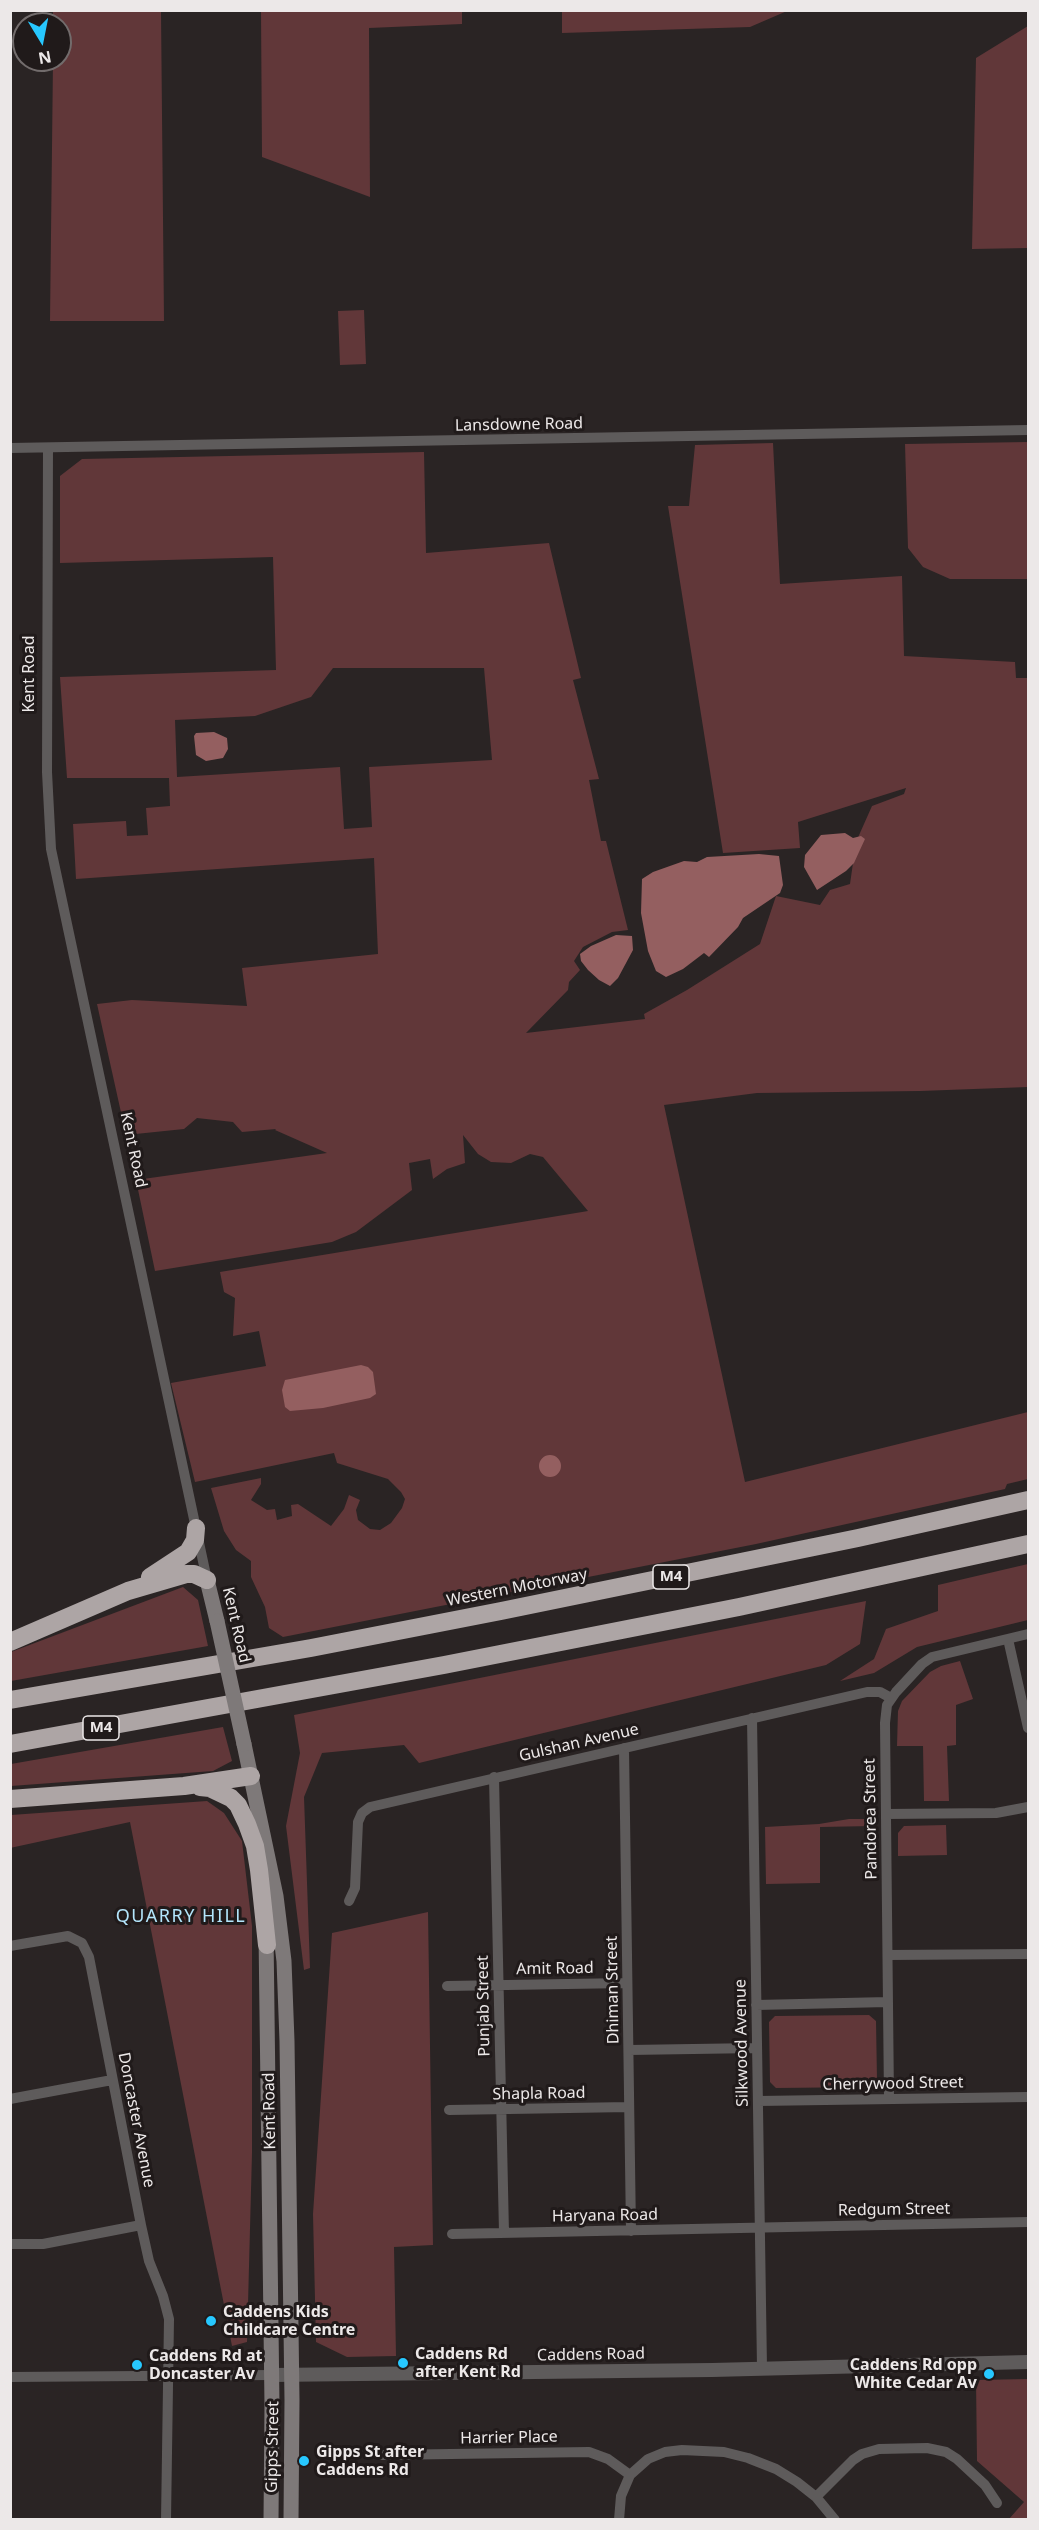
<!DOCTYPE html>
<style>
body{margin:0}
#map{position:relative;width:1039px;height:2530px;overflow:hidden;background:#2a2424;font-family:"Noto Sans",sans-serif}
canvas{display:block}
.frame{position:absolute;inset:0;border:12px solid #ece8e8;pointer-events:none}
.north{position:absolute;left:12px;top:12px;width:60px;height:60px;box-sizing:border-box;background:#201a1a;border:2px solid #726c6c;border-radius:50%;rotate:170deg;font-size:16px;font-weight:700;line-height:24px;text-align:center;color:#ece8e8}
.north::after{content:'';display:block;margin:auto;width:21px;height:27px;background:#27c8ff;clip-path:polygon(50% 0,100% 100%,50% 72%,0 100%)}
</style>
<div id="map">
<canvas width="1039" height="2530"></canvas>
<div class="frame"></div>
<div class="north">N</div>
</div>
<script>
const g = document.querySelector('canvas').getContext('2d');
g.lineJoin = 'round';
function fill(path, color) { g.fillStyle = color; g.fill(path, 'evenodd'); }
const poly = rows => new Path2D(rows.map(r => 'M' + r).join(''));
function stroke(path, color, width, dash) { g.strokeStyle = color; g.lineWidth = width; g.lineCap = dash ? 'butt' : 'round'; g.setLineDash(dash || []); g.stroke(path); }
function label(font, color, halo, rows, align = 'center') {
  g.font = font + ' "Noto Sans",sans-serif'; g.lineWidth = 6; g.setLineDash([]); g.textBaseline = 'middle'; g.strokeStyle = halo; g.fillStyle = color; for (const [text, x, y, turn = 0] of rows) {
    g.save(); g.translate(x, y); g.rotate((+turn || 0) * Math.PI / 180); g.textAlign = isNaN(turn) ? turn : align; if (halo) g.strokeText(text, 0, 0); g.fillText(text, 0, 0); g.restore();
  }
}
fill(poly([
 [53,11,161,11,164,321,50,321,53,60,60,60,60,24,53,24],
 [261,11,462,11,462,24,369,28,370,197,262,157],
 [562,11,562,10,787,11,750,27,562,33],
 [1028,26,1028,248,972,249,976,58],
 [364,310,366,364,340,365,338,311],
 [1028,442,1028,579,950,579,923,567,908,548,905,444],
 [773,443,780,584,902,576,904,656,1015,662,1016,678,1028,678,1028,1087,920,1091,757,1093,664,1105,745,1482,1028,1412,1028,1479,1007,1484,1005,1489,756,1544,283,1637,269,1628,265,1607,251,1577,251,1561,236,1550,224,1531,211,1488,261,1478,261,1484,251,1500,267,1510,275,1509,277,1520,292,1516,291,1505,298,1504,331,1526,344,1509,349,1495,360,1500,356,1510,358,1520,370,1529,380,1530,391,1523,402,1508,405,1499,401,1492,388,1479,337,1463,334,1453,195,1482,171,1383,266,1366,259,1331,233,1336,235,1298,224,1292,220,1272,588,1211,543,1157,530,1154,511,1163,491,1162,478,1154,463,1135,465,1163,447,1169,433,1179,430,1159,409,1163,412,1190,356,1232,332,1242,155,1271,136,1180,327,1153,275,1130,276,1129,242,1132,233,1122,197,1118,184,1129,126,1135,97,1004,132,1000,247,1006,242,968,378,954,374,858,76,879,73,824,126,821,127,836,148,835,146,808,170,806,169,778,67,778,60,677,276,670,273,557,60,563,60,476,82,459,424,452,426,553,549,543,581,678,573,680,599,779,589,780,601,841,606,841,628,930,612,932,583,947,574,961,580,970,569,982,568,990,526,1033,645,1019,644,1014,687,990,760,944,776,896,820,905,830,890,850,884,856,842,872,806,904,794,906,788,798,822,800,848,723,853,668,506,689,506,695,445],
 [333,668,484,668,492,760,369,767,372,827,344,829,340,767,177,777,175,720,255,716,311,697],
 [1028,1564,1028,1620,917,1647,874,1673,840,1681,874,1659,886,1629,938,1611,938,1585],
 [183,1587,198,1600,208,1646,11,1681,11,1652],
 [866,1601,860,1644,826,1665,419,1763,404,1745,322,1753,304,1797,310,1968,304,1970,286,1826,300,1753,294,1715],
 [960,1661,973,1699,956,1705,956,1745,947,1746,949,1801,924,1801,923,1746,897,1746,898,1711,902,1701,930,1672,941,1666],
 [223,1727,232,1761,213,1771,11,1786,11,1764],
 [207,1801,224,1813,242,1841,252,1926,252,2153,247,2342,232,2346,130,1822,10,1848,11,1815],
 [849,1819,873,1819,873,1826,820,1827,820,1883,766,1884,765,1827,819,1824],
 [946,1825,947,1855,898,1856,898,1833,904,1826],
 [428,1912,433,2245,394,2247,396,2356,347,2357,316,2342,313,2214,332,1933],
 [869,2015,876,2021,877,2080,871,2087,776,2088,770,2082,769,2022,775,2016],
 [1028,2379,1028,2519,1009,2519,1024,2502,977,2461,976,2380]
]), '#613739');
fill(poly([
 [214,732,227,738,228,749,223,758,206,761,196,755,194,736,196,733],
 [845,833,853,838,861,836,865,839,859,852,854,863,846,871,817,890,804,867,805,855,821,835],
 [759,854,779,856,783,885,780,893,743,918,738,927,709,957,704,953,683,969,666,977,656,971,648,951,641,913,642,879,653,872,684,861,697,862,707,857],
 [616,935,632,936,633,950,618,978,610,986,599,980,588,970,581,961,580,954,591,946],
 [361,1365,368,1367,373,1372,376,1394,370,1398,323,1408,290,1411,285,1407,282,1390,285,1380],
 '539 1466a11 11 0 1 1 22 0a11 11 0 1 1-22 0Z'
]), '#945f60');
stroke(poly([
 [10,448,1028,430],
 [48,448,47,772,51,849,207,1580],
 [1008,1639,1028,1728],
 [752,1718,762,2368],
 [624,1748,631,2231],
 [494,1777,504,2233],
 [886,1814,996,1813,1028,1807],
 [349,1901,355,1888,358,1822,362,1813,370,1807,867,1692,880,1692,891,1698],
 [10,1946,68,1936,82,1943,89,1957,141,2225,149,2261,163,2296,169,2319,166,2520],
 [888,1955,1028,1954],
 [447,1986,627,1983],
 [756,2005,888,2002],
 [629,2050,757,2048],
 [10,2099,112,2080],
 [889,2099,885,1723,887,1705,896,1692,922,1664,932,1657,1028,1634],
 [758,2101,1028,2097],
 [449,2110,629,2107],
 [452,2234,1028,2222],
 [10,2244,43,2244,141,2225],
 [10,2377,272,2375],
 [382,2455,589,2452,608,2459,630,2475],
 [816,2497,853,2460,862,2454,879,2449,927,2448,946,2452,957,2459,985,2485,997,2503],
 [619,2520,621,2496,630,2475,648,2459,665,2452,682,2450,724,2452,748,2458,776,2469,797,2482,816,2497,835,2520]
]), '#5e5b5b', 10);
stroke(poly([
 [272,2375,712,2370,1028,2362]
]), '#5e5b5b', 14);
stroke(poly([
 [207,1580,217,1621],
 [244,1744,276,1896,284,1961,287,2041,292,2400,291,2520],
 [266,1934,272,2405,271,2520]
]), '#7e7979', 15);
stroke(poly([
 [150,1577,188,1552,195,1540,196,1528],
 [10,1642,128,1591,186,1574,194,1574,207,1580],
 [10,1700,311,1648,501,1611,858,1538,1028,1500],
 [10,1744,444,1665,739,1607,1028,1544],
 [200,1787,210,1788,231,1798,238,1805,247,1824,255,1846,259,1870,267,1945],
 [10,1799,184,1786,251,1776]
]), '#ada5a5', 18);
stroke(poly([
 [217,1621,244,1744]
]), '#7e7979', 15);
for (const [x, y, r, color] of [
 [211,2321,6,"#27c8ff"],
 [403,2363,6,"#27c8ff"],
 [137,2365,6,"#27c8ff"],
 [989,2374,6,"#27c8ff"],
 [304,2461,6,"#27c8ff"]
]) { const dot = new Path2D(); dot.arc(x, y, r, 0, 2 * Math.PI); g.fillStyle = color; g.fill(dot); stroke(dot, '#201a1a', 2); }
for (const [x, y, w] of [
 [671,1577,36],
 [101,1728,36]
]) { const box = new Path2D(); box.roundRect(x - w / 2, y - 12, w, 24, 4.5); g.fillStyle = '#201a1a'; g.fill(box); stroke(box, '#ece8e8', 1.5); }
label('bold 15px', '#ece8e8', null, [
 ["M4",671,1577],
 ["M4",101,1728]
]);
label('16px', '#ece8e8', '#201a1a', [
 ["Lansdowne Road",519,425,-1],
 ["Kent Road",29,674,-90],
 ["Kent Road",133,1150,78],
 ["Western Motorway",517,1588,-11],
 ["Kent Road",236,1625,77],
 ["Gulshan Avenue",579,1743,-13],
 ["Pandorea Street",871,1819,-91],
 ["Amit Road",555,1969,-1],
 ["Dhiman Street",613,1990,-91],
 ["Punjab Street",484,2006,-91],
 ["Silkwood Avenue",742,2043,-91],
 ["Cherrywood Street",893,2084,-1],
 ["Shapla Road",539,2094,-1],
 ["Kent Road",270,2111,-91],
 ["Doncaster Avenue",136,2120,79],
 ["Redgum Street",894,2210,-1],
 ["Haryana Road",605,2216,-1],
 ["Caddens Road",591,2355,-1],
 ["Harrier Place",509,2438,-1],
 ["Gipps Street",273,2447,-89]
]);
label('bold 16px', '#ece8e8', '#201a1a', [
 ["Caddens Kids",223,2312],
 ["Childcare Centre",223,2330],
 ["Caddens Rd",415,2354],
 ["after Kent Rd",415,2372],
 ["Caddens Rd at",149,2356],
 ["Doncaster Av",149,2374],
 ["Caddens Rd opp",977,2365,"right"],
 ["White Cedar Av",977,2383,"right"],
 ["Gipps St after",316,2452],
 ["Caddens Rd",316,2470]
], 'left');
g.letterSpacing = '1.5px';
label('18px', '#b3e5fb', '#201a1a', [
 ["QUARRY HILL",181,1917]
]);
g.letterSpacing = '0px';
</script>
